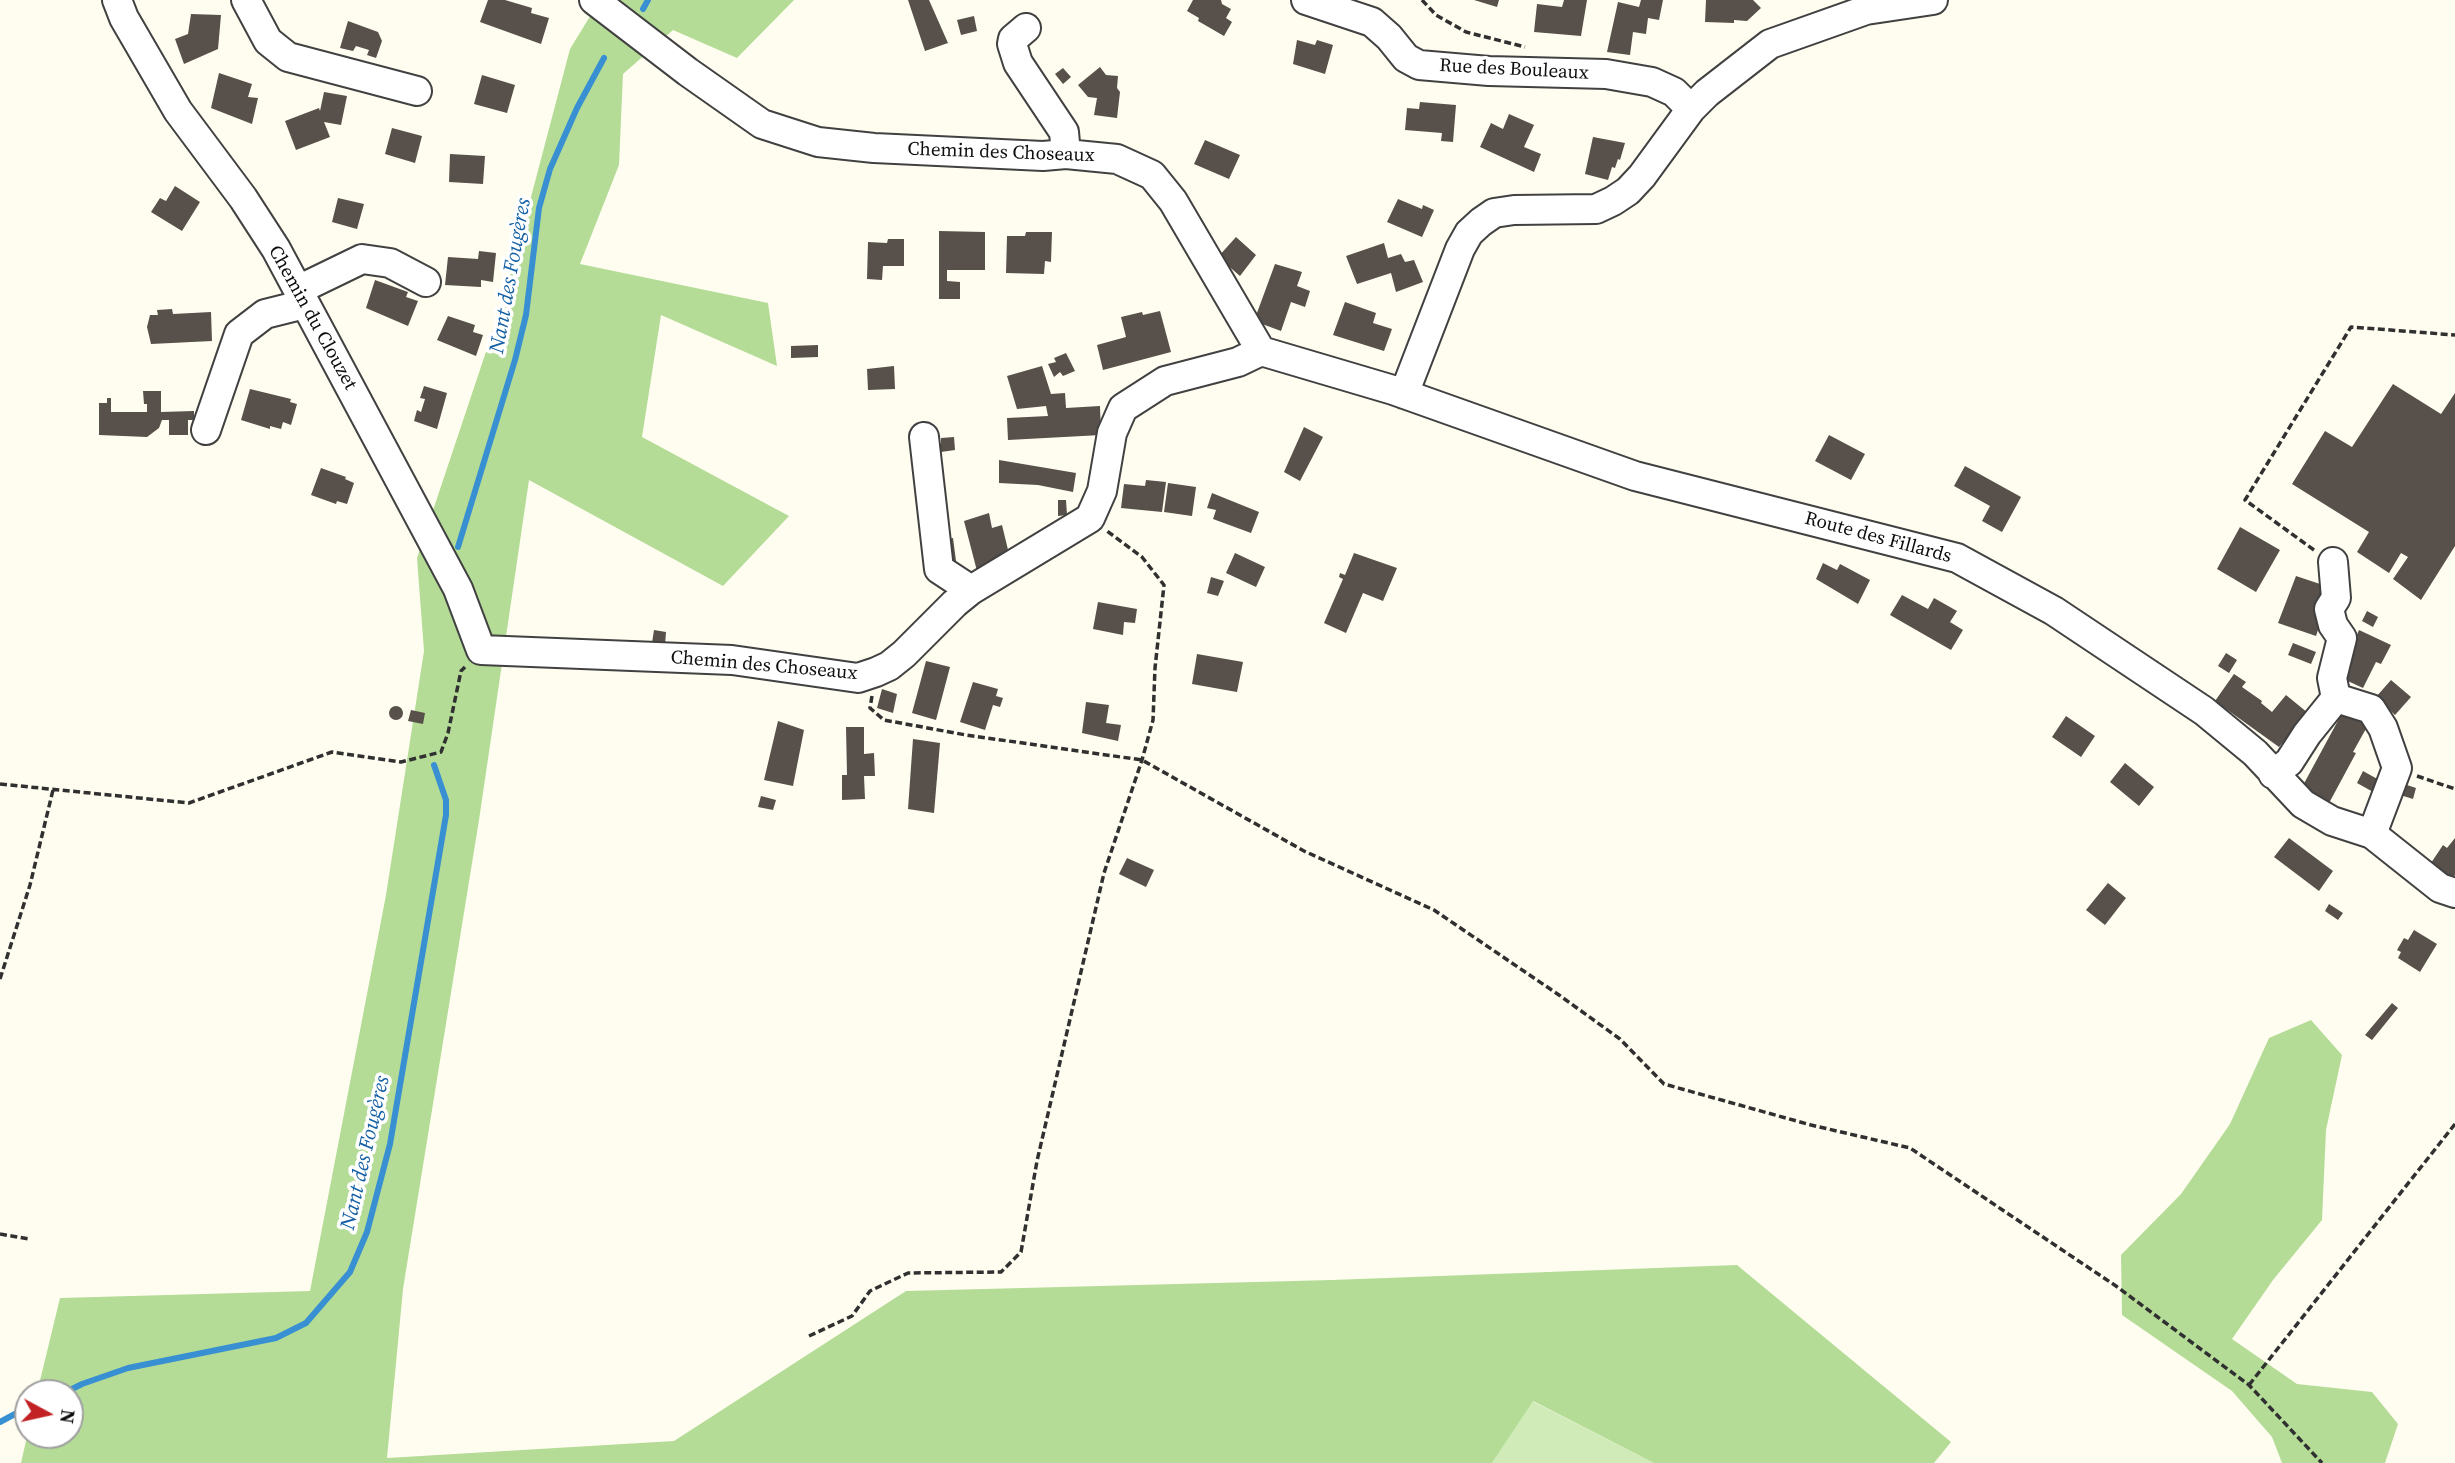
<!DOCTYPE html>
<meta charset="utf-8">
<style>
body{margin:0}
#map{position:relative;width:2455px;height:1463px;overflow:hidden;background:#fffdf0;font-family:"Source Serif 4",serif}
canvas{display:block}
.north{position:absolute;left:14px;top:1379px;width:70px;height:70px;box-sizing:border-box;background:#fff;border:2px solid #9f9f9f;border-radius:50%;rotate:98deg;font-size:19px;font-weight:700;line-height:28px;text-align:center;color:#0e0e0e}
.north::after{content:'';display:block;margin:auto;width:24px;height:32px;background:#c32224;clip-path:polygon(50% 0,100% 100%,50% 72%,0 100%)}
</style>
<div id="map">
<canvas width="2455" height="1463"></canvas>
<div class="north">N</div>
</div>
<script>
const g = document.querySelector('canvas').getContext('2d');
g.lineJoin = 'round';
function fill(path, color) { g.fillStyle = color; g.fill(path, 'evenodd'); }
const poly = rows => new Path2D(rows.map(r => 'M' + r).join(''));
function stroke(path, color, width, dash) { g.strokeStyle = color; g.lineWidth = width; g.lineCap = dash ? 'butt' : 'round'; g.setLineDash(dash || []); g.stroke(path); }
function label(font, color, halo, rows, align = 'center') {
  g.font = font + ' "Source Serif 4",serif'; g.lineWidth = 7; g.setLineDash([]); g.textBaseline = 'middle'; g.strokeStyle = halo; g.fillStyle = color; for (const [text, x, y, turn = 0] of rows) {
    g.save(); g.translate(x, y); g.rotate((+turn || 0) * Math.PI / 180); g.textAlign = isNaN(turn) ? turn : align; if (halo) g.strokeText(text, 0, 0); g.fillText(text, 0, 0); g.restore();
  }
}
fill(poly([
 [1532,1401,1654,1463,1492,1463]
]), '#d1ebb8');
fill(poly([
 [600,0,794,0,737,58,673,30,623,74,619,165,580,264,768,303,777,366,661,315,642,437,789,516,723,586,529,480,479,820,403,1289,387,1458,674,1441,906,1291,1332,1280,1737,1265,1951,1442,1934,1463,1654,1463,1533,1401,1492,1463,21,1463,28,1432,28,1435,70,1435,70,1393,37,1393,60,1298,310,1291,386,895,424,651,417,558,506,292,570,49],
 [2311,1020,2342,1055,2326,1130,2322,1220,2273,1280,2232,1339,2297,1384,2372,1392,2398,1424,2385,1463,2282,1463,2272,1437,2232,1391,2122,1315,2121,1255,2181,1194,2230,1124,2269,1038]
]), '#b4dc97');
stroke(poly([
 [643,9,648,0],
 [458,547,515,360,526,315,539,208,550,169,577,108,604,58],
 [64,1393,82,1384,128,1368,276,1338,306,1323,350,1272,367,1232,390,1144,446,815,446,800,434,765],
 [0,1422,28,1407]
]), '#388fd1', 6);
fill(poly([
 [488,0,505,0,532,8,531,13,549,18,541,44,480,22],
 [908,0,929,0,948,43,925,51],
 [1193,0,1221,0,1222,4,1231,9,1226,18,1232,22,1224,36,1198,21,1199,18,1187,11],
 [1474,0,1499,0,1497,7],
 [1564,0,1587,0,1581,36,1534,32,1537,4,1562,7],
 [1641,0,1663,0,1659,20,1648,18,1646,34,1633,32,1630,55,1607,52,1618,2,1639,7],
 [1706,0,1753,0,1761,8,1747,21,1734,20,1734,23,1705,22],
 [191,14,221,15,218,49,184,64,175,39,188,34],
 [974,16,977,31,961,35,957,20],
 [348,21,378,32,382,41,376,58,367,55,369,50,356,46,353,51,340,48],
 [1297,40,1315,45,1317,40,1333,45,1325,74,1293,64],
 [1100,67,1106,75,1118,76,1117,88,1120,92,1117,118,1094,115,1097,98,1088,97,1078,85],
 [1063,68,1071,77,1063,84,1055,74],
 [219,73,252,84,248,97,258,98,252,124,211,108],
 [482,75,515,85,507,113,474,104],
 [324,92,347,96,341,125,324,122,330,137,296,150,285,121,319,108,320,111],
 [1420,102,1456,105,1453,142,1441,141,1442,133,1405,130,1407,108,1419,109],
 [1509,114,1534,125,1524,147,1541,154,1534,172,1480,147,1491,123,1503,129],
 [392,128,422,136,415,163,385,154],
 [1593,137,1625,143,1620,160,1618,159,1615,168,1612,167,1608,180,1585,174],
 [1205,140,1240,155,1229,179,1194,164],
 [450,154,485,156,483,184,449,182],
 [175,186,200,202,182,231,151,212,160,198,166,201],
 [338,198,364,204,357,229,332,222],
 [1398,199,1422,209,1423,205,1434,210,1422,237,1387,222],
 [939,231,985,232,985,270,947,270,947,281,960,282,960,299,939,299],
 [1026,232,1052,232,1051,262,1045,261,1044,274,1006,273,1007,236,1025,236],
 [1236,237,1256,255,1240,276,1218,257],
 [888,239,904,239,904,266,883,266,882,280,867,279,868,242,887,243],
 [1384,243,1388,258,1401,254,1405,262,1414,260,1423,282,1396,292,1391,273,1357,284,1346,256],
 [479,251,496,253,493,282,481,280,481,287,445,285,448,257,478,259],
 [1275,264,1302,272,1297,286,1310,291,1305,307,1291,302,1281,331,1254,321],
 [375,280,408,292,406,297,418,301,408,326,366,308],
 [1345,302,1376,313,1373,323,1392,329,1384,351,1333,335],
 [172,309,173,314,211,312,212,341,151,344,147,327,150,315,158,315,157,310],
 [1160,311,1171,352,1103,370,1097,345,1126,337,1121,317,1142,312,1143,315],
 [448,316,475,325,473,332,483,335,476,356,437,340],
 [818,345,818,357,791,358,791,346],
 [1066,353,1075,371,1063,376,1060,372,1054,377,1048,364,1056,362,1054,358],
 [894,366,895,389,868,390,867,369],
 [1042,366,1051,394,1065,393,1066,408,1100,406,1101,435,1008,440,1007,418,1048,416,1046,406,1017,409,1007,376],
 [2393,384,2441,414,2455,393,2455,546,2421,600,2393,579,2408,557,2401,553,2389,573,2357,552,2369,532,2292,484,2325,431,2352,447],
 [424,386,447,393,437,429,414,421,417,410,421,412,425,399,420,398],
 [250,389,291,399,290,402,297,404,291,425,283,422,281,429,270,426,270,429,241,420],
 [143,391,161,391,161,412,194,411,194,420,188,420,188,435,169,435,169,420,162,420,159,428,147,437,99,435,99,403,107,403,107,398,111,398,111,412,147,412,147,404,144,404],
 [1304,427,1323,437,1300,481,1284,472],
 [1829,435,1865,454,1851,480,1815,461],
 [954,437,955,450,941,452,941,438],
 [999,460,1076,473,1073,492,1038,485,999,483],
 [1965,466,2021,497,2002,532,1982,521,1990,506,1954,486],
 [321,468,346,477,345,479,354,483,347,504,337,501,336,504,311,495],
 [1146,480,1166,482,1162,512,1121,508,1124,484,1145,486],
 [1168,483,1196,487,1192,516,1164,512],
 [1212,493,1259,512,1251,533,1213,519,1216,510,1207,508],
 [1058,500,1066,500,1067,515,1058,516],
 [989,513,992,528,1002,525,1010,558,977,571,964,521],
 [2240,527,2280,550,2256,592,2217,569],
 [953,538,956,561,941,564,938,540],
 [1235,553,1265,567,1256,587,1226,573],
 [1354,553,1397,568,1383,601,1363,593,1346,633,1324,623,1343,579,1339,577,1340,573,1345,575],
 [1823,563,1837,570,1840,564,1870,580,1858,604,1816,579],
 [2296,576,2332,588,2316,636,2278,623],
 [1211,577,1224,581,1218,596,1207,593],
 [1902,595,1928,609,1934,598,1957,611,1950,622,1963,630,1951,650,1890,615],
 [1098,602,1137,609,1135,623,1124,622,1123,635,1093,629],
 [2367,611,2378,617,2373,627,2362,621],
 [654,630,666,632,665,645,652,643],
 [2359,630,2391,645,2381,664,2376,662,2363,688,2339,677],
 [2293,643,2316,652,2311,664,2288,655],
 [2226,653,2237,660,2229,673,2218,666],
 [1197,654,1243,662,1237,692,1192,684],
 [926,661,950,667,936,720,912,713],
 [2234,674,2246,682,2242,687,2262,701,2261,703,2272,712,2286,695,2308,713,2279,747,2215,701],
 [2391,680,2411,697,2395,715,2376,697],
 [973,682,998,689,996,696,1003,698,1000,707,993,705,985,730,960,722],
 [882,689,897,694,893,713,877,708],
 [1086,702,1109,705,1106,723,1121,725,1118,741,1082,733],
 [2347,704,2372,718,2353,752,2356,753,2328,805,2301,789],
 '389 713a7 7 0 1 1 14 0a7 7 0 1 1-14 0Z',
 [411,710,425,713,423,724,408,721],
 [2066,716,2095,736,2081,757,2052,737],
 [778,721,804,730,793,786,764,780],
 [846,727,864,727,864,754,874,753,875,776,864,776,865,799,842,800,842,775,847,775],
 [913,739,940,743,934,813,908,809],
 [2125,763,2154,787,2139,806,2110,782],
 [2363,771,2381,781,2375,793,2357,783],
 [2401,783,2416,788,2413,799,2397,794],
 [761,796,776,800,773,810,758,807],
 [2289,838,2333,871,2319,891,2274,857],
 [2455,838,2455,875,2450,882,2429,866,2443,845,2447,848],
 [1127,858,1154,870,1146,887,1119,874],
 [2108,883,2126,898,2105,925,2086,910],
 [2329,904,2343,913,2338,920,2325,911],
 [2414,930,2437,944,2420,972,2398,958,2401,952,2397,950,2404,938,2408,940],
 [2392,1003,2398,1008,2372,1040,2365,1035]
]), '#58504a');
const minor = poly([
 [117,0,124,18,178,111,243,198,276,249,458,589,481,650,732,660,858,678,876,672,889,666,904,654,955,603,971,590,1090,518,1102,491,1112,433,1123,408,1165,381,1238,362,1261,351],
 [246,0,268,41,288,57,417,91],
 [594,0,688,72,762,124,818,142,874,148,1043,156,1066,154,1117,159,1152,175,1173,201,1261,351],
 [1306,0,1372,22,1389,37,1406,58,1419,65,1489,71,1606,74,1652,82,1674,92,1691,109],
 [1026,28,1013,39,1012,44,1018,63,1064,132,1066,154],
 [298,290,362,259,390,263,426,282],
 [1261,351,1393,390,1635,476,1957,558,2054,611,2204,711,2255,753,2303,804,2332,821,2372,834,2440,888,2455,893],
 [1404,394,1460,249,1469,233,1481,222,1494,213,1514,210,1596,209,1613,201,1628,191,1642,176,1691,109,1707,93,1770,44,1866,10,1933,0],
 [206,430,239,334,265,314,305,304],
 [924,437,939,569,971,590],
 [2333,562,2336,598,2329,609,2333,625,2342,638,2332,678,2336,698],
 [2273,774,2289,762,2307,734,2336,698,2371,709,2383,728,2397,768,2372,834]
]);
stroke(minor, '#414141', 32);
stroke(poly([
 [1422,0,1436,15,1466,32,1525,47],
 [2314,550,2245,500,2351,327,2455,335],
 [872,696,870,708,884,720,966,735,1142,760,1304,851,1434,910,1559,995,1620,1039,1664,1084,1811,1125,1910,1148,2116,1286,2249,1385,2322,1463],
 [2417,776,2455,789],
 [0,784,189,803,332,752,401,762,441,752,448,733,461,671,465,667],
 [0,979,30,885,53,790],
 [0,1234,29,1239],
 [809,1336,852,1316,870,1291,908,1273,1001,1272,1021,1252,1037,1161,1104,873,1142,760,1153,720,1155,668,1164,585,1142,557,1107,531],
 [2249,1385,2455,1124]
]), '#303030', 3.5, [7, 3.5]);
stroke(minor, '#fff', 28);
label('19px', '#0e0e0e', '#fff', [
 ["Rue des Bouleaux",1514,70,3],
 ["Chemin des Choseaux",1001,153,2],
 ["Chemin du Clouzet",312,318,61],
 ["Route des Fillards",1878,538,15],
 ["Chemin des Choseaux",764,666,5]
]);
label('italic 21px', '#1460a4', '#fff', [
 ["Nant des Fougères",511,276,-80],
 ["Nant des Fougères",366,1153,-77]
]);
</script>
